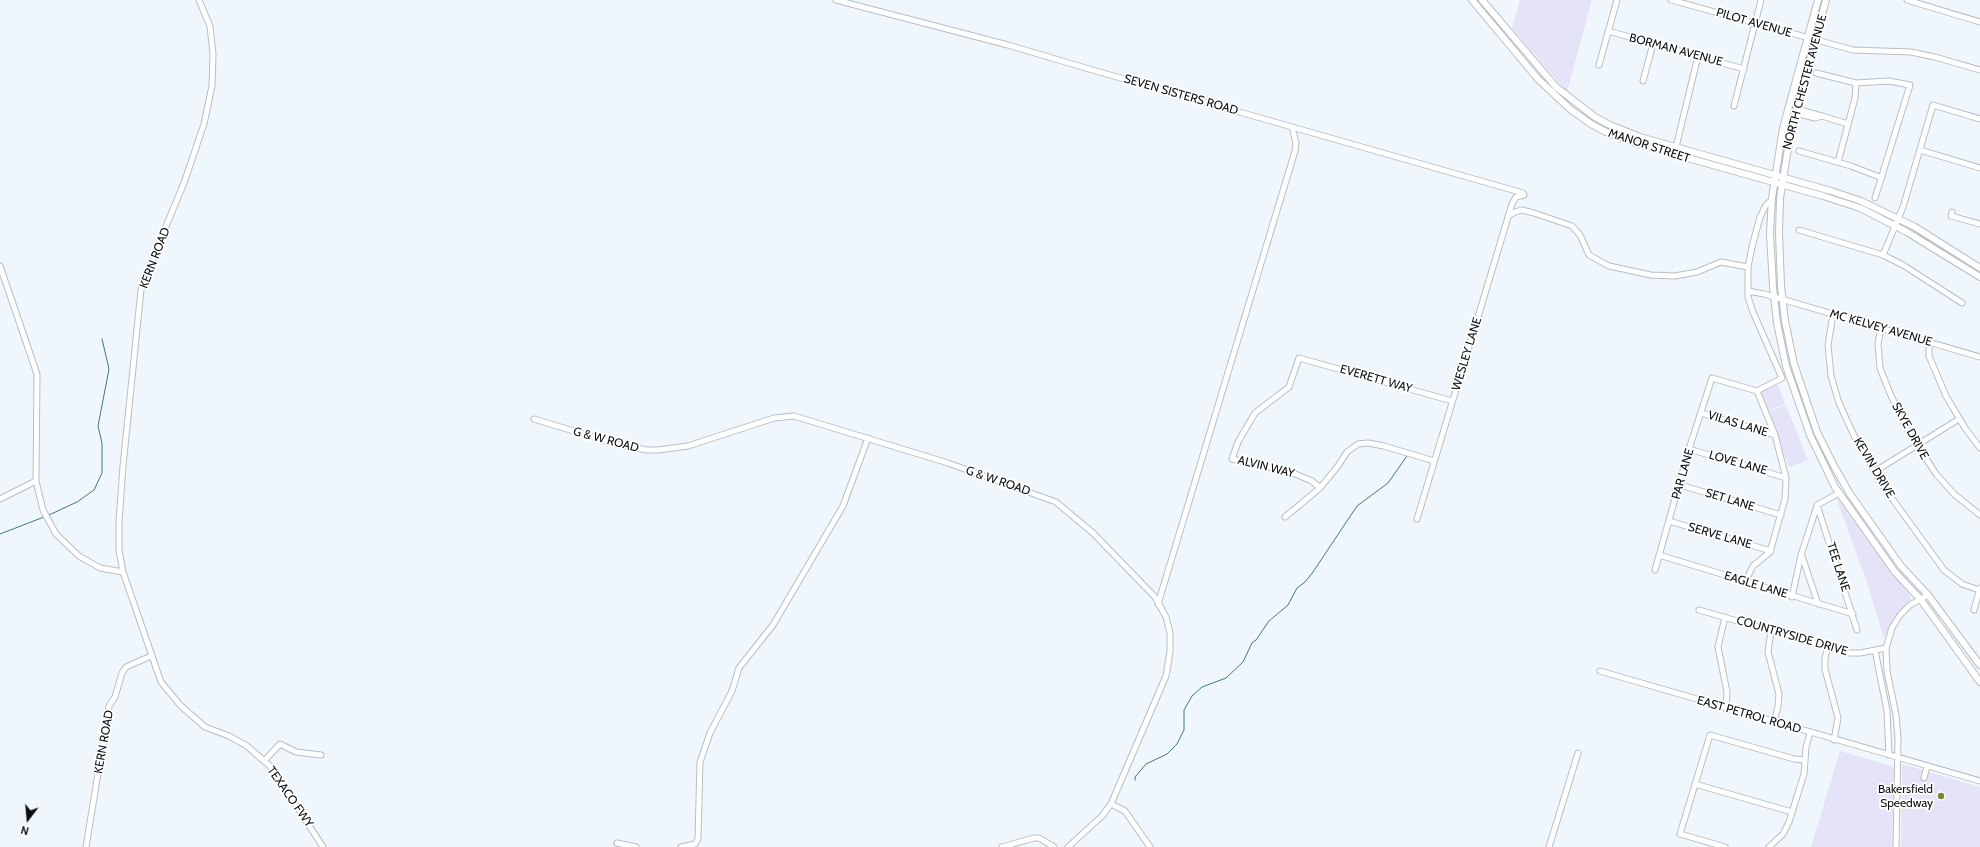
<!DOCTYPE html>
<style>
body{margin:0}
#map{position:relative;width:1980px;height:847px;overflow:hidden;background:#f0f7fc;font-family:Cabin,sans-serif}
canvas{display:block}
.north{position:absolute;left:8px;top:799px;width:40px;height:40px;-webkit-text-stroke:3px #fff;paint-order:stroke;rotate:196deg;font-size:11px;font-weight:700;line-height:16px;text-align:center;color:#0c0e10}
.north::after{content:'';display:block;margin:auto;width:14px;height:18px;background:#0c0e10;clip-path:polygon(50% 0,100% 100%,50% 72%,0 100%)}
</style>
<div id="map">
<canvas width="1980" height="847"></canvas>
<div class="north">N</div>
</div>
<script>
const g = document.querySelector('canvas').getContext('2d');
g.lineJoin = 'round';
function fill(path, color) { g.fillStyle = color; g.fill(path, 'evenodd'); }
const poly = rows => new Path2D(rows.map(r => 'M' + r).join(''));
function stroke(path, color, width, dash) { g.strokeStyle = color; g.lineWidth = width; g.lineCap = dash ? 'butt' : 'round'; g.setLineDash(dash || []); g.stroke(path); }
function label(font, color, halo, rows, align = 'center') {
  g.font = font + ' Cabin,sans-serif'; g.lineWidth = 3.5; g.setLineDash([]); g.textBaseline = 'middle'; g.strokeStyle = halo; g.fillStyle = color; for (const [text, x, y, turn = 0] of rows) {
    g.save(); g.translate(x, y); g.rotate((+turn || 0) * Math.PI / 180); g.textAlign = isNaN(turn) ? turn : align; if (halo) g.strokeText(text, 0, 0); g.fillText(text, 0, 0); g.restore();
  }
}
fill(poly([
 [1520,0,1592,0,1567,92,1512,28],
 [1778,385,1785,404,1766,412,1759,392,1768,389,1771,396,1768,389],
 [1786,405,1808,460,1799,464,1796,458,1798,464,1789,467,1767,413],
 [1835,495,1910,596,1911,599,1899,613,1884,638,1866,580],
 [1840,751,1892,766,1894,769,1892,847,1811,847],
 [1902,764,1980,787,1980,847,1901,847]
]), '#e5e3f8');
stroke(poly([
 [49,515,77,502,94,490,102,473,102,443,98,426,109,369,102,339],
 [0,534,44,517],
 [1135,780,1135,777,1146,764,1167,754,1177,744,1184,730,1184,710,1192,696,1202,687,1226,678,1243,662,1252,643,1256,640,1269,621,1288,605,1297,588,1305,582,1313,572,1357,506,1388,483,1407,456]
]), '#407977', 1);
const minor = poly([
 [199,0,210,26,213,54,212,86,204,124,184,183,146,274,141,290,123,466,119,522,119,550,123,572,161,682,181,706,205,727,229,736,247,746,271,767,323,847],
 [836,0,1008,45,1089,69,1523,193,1524,195],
 [1671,0,1853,50,1911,52,1935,57,1980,70],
 [1907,0,1980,22],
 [1608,31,1744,69],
 [1599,65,1617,0],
 [1816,73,1856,83,1889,81,1910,85,1875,198],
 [1643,81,1653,44],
 [1734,106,1761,0],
 [1795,113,1815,118,1822,116,1796,109],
 [1822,116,1848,124],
 [1676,147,1698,56],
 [1920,150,1980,168],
 [1799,151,1851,166,1882,178],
 [1838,162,1855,98,1856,83],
 [1952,212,1951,216,1980,224],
 [1508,216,1515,212,1522,210,1534,213,1572,226,1580,235,1589,255,1609,266,1651,275,1675,276,1697,272,1721,262,1748,267],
 [1799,230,1883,255,1903,265,1962,303],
 [1883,255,1903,207,1933,105,1980,119],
 [0,266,37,374,36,481,43,510,56,534,79,556,100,568,123,572],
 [1748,291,1764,294,1980,357],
 [1833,314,1828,345,1831,376,1839,403,1857,442,1883,486,1944,570,1962,584,1979,590],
 [1881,328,1878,344,1880,368,1889,391,1904,424,1936,474,1954,494,1980,515],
 [1929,342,1929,356,1946,396,1965,428,1980,448],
 [1701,413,1775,435],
 [534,419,620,445,647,450,658,450,688,446,774,418,794,416,948,463,1056,502,1093,533,1155,597,1166,617,1170,633,1170,652,1166,676,1111,804,1102,816,1068,847],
 [1689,449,1786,478],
 [1874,472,1959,419],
 [1680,485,1781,515],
 [1320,488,1312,481,1288,471,1232,459,1238,442,1255,413,1289,387,1299,358,1452,401],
 [0,499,36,481],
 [1817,505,1857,630],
 [1817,505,1839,493],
 [1285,517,1320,488,1338,466,1347,452,1358,444,1368,443,1384,446,1434,461],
 [1417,519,1512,204,1516,197,1524,195],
 [1669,521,1771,551],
 [1659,555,1853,614],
 [1802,556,1818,604],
 [1655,570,1689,449,1712,378,1757,391,1782,378,1753,312,1748,297,1748,267,1752,247,1760,217,1766,205,1772,200],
 [1745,582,1753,566,1770,552,1785,499,1786,478,1775,435,1757,391],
 [1792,597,1801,555,1817,506],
 [1158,604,1295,151,1296,143,1292,127],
 [1699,610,1849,653,1860,653,1886,648],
 [1974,610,1980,588],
 [1725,617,1718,647,1727,692,1726,709],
 [1771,631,1768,652,1779,694,1778,706,1774,722],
 [1828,647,1825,658,1825,669,1838,718,1834,740],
 [1875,650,1887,711,1889,755],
 [1600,671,1980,781],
 [264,761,280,744,296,752,321,755],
 [1924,778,1927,766],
 [1695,784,1792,812],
 [1111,804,1125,811,1150,847],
 [617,843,636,847],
 [86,847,109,706,115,697,122,673,126,667,151,656],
 [681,847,695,844,698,839,700,762,710,733,732,691,739,668,773,625,843,506,868,438],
 [1002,847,1034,838,1039,838,1054,847],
 [1549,847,1578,753],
 [1725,847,1680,834,1710,735,1794,759,1805,760],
 [1769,847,1783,834,1789,822,1804,774,1806,747,1810,733],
 [1896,847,1898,738,1896,715,1887,671,1886,648,1892,628,1900,615,1910,605,1928,595]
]);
const major = poly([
 [1472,0,1538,79,1570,109,1591,124,1606,132,1638,144,1823,196,1860,208,1907,232,1980,277],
 [1482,0,1556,87,1595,117,1610,125,1640,137,1831,191,1861,201,1915,227,1980,268],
 [1818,0,1783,128,1772,198,1770,233,1773,287,1777,323,1786,366,1810,435,1835,487,1895,572,1921,600,1980,682],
 [1826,0,1791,130,1780,198,1779,233,1781,286,1785,321,1794,364,1817,432,1834,466,1850,494,1901,566,1928,595,1980,665]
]);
stroke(minor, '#b8bec3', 7);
stroke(major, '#b8bec3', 8);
stroke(minor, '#fff', 5);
stroke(major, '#fff', 6);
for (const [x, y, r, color] of [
 [1941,796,4,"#778534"]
]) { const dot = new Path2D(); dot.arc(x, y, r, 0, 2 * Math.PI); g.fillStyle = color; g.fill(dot); stroke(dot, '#fff', 1.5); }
label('12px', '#0c0e10', '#fff', [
 ["PILOT AVENUE",1754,23,16],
 ["BORMAN AVENUE",1676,50,15],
 ["NORTH CHESTER AVENUE",1805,82,-75],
 ["SEVEN SISTERS ROAD",1181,95,16],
 ["MANOR STREET",1649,146,18],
 ["KERN ROAD",155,258,-69],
 ["MC KELVEY AVENUE",1881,328,16],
 ["WESLEY LANE",1467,354,-73],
 ["EVERETT WAY",1376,379,16],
 ["VILAS LANE",1738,424,17],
 ["SKYE DRIVE",1910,431,61],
 ["G & W ROAD",606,440,15],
 ["LOVE LANE",1738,463,16],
 ["ALVIN WAY",1266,467,14],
 ["KEVIN DRIVE",1874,468,59],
 ["PAR LANE",1683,474,-74],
 ["G & W ROAD",998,481,19],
 ["SET LANE",1730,500,17],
 ["SERVE LANE",1720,536,16],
 ["TEE LANE",1838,567,72],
 ["EAGLE LANE",1756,585,17],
 ["COUNTRYSIDE DRIVE",1792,636,16],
 ["EAST PETROL ROAD",1749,715,16],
 ["KERN ROAD",104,742,-80],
 ["TEXACO FWY",290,797,55]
]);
label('12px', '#0c0e10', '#fff', [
 ["Bakersfield",1933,789],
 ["Speedway",1933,803]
], 'right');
</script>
